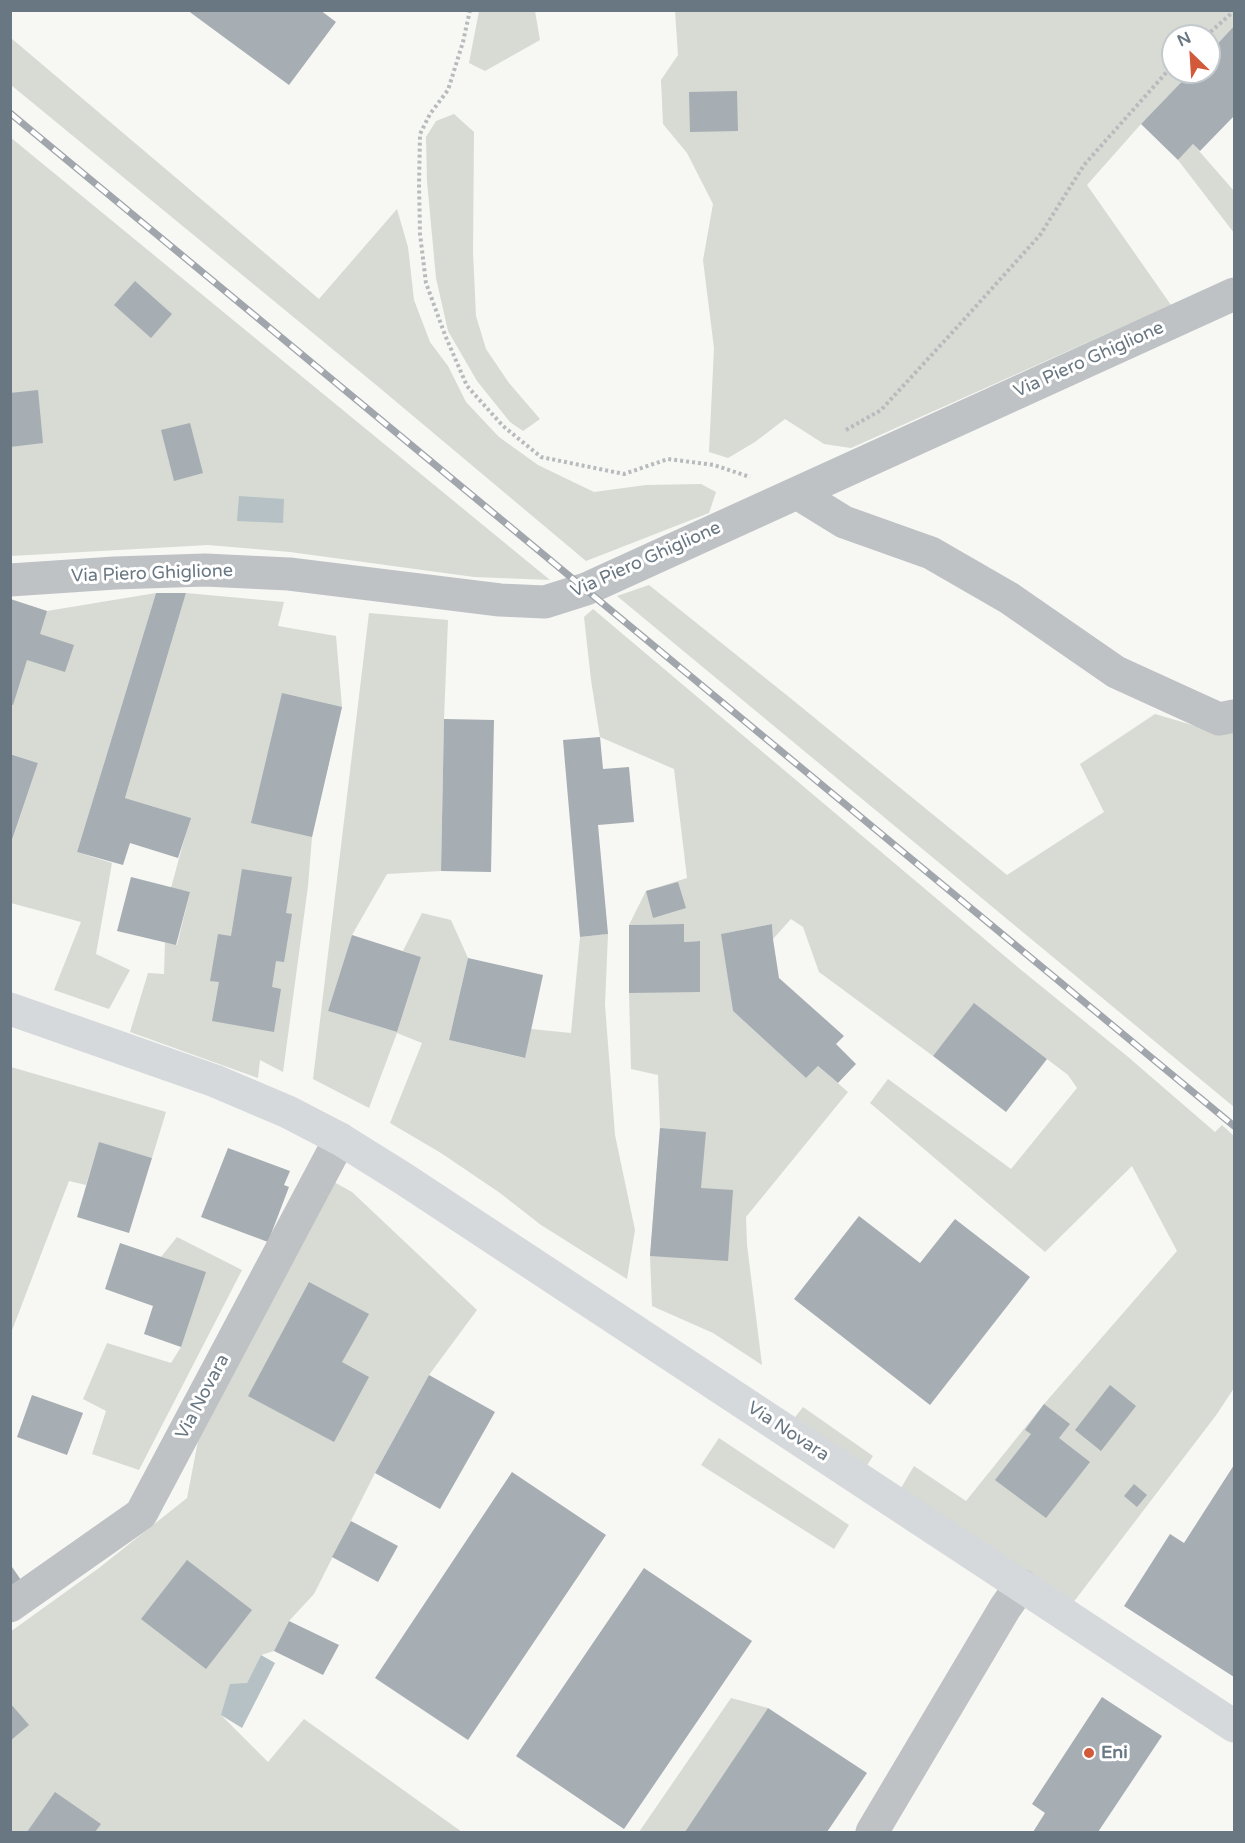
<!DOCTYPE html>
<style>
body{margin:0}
#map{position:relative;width:1245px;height:1843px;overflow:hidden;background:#f7f7f4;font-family:"Varela Round",sans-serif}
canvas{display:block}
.frame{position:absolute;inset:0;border:12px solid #697782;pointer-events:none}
.north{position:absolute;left:1161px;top:24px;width:60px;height:60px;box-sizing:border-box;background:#fff;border:2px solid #c3c9cd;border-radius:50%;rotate:335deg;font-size:16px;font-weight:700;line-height:24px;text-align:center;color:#697782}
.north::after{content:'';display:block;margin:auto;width:21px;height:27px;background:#d25939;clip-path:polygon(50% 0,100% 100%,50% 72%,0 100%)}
</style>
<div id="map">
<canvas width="1245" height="1843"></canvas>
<div class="frame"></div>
<div class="north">N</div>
</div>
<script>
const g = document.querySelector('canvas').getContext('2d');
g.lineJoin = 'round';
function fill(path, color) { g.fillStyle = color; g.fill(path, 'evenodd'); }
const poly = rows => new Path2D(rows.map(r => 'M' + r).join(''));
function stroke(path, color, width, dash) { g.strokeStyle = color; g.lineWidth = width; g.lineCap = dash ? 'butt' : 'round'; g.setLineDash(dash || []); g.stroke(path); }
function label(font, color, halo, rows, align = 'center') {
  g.font = font + ' "Varela Round",sans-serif'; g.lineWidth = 6; g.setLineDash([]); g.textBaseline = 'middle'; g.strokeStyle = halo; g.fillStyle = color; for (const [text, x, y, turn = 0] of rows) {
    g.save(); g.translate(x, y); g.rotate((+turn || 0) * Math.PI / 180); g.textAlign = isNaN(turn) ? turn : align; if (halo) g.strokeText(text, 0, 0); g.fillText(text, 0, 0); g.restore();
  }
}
fill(poly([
 [479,11,535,11,540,40,485,71,469,63],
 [675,11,1234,11,1234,26,1209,53,1209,36,1173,36,1173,72,1191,72,1141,124,1087,185,1171,305,851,448,824,444,785,419,755,442,728,458,709,452,714,348,703,260,713,204,687,153,663,124,661,80,678,55],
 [11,38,319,299,397,209,408,247,414,300,430,342,448,366,466,402,499,437,538,465,594,492,646,485,701,484,716,492,709,513,586,561,375,384,11,85],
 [454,114,474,132,473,252,476,316,486,349,509,383,540,419,523,431,510,422,477,381,448,331,436,278,427,181,426,137,436,121],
 [10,137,550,580,474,577,290,552,208,545,11,556],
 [1193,144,1234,191,1234,233,1178,160],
 [649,585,789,697,1007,875,1104,812,1080,764,1155,714,1216,732,1234,730,1234,1107,617,596],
 [156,593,77,852,112,863,96,954,130,970,109,1009,54,990,81,922,11,903,11,844,38,763,11,754,11,599,47,611],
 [186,593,284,602,278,626,336,636,342,707,312,837,308,886,283,1072,260,1060,258,1078,130,1032,148,973,164,974,165,942,177,945,190,892,171,888,190,818,125,798],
 [593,609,1020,969,1127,1056,1215,1132,1222,1125,1234,1136,1234,1388,1217,1414,1069,1608,898,1493,914,1466,966,1501,1044,1404,1177,1251,1132,1166,1045,1252,870,1103,888,1079,1011,1169,1077,1088,1068,1075,975,1004,933,1056,819,972,803,927,791,919,773,939,772,924,722,934,733,1011,806,1078,818,1066,848,1092,746,1217,747,1245,762,1365,713,1333,652,1306,650,1256,660,1128,658,1075,631,1069,629,993,699,941,684,942,684,924,629,925,646,891,687,878,674,769,600,737,591,680,584,617],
 [369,613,448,620,444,719,441,871,387,874,352,935,328,1011,397,1032,421,957,403,951,422,913,451,920,468,958,449,1040,524,1058,531,1029,571,1033,580,937,608,934,605,1005,615,1135,635,1230,627,1279,541,1225,500,1193,441,1153,390,1123,422,1043,397,1033,369,1108,313,1079],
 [11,1067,166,1112,152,1158,99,1143,86,1185,69,1181,11,1333],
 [334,1182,352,1192,477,1310,429,1375,375,1473,314,1594,289,1621,274,1651,261,1655,247,1683,221,1715,268,1762,304,1719,462,1832,11,1832,10,1632,99,1568,187,1498,198,1441],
 [177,1237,242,1270,139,1470,92,1454,106,1411,83,1399,107,1343,171,1363,181,1347,161,1257],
 [803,1407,873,1456,864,1470,793,1420],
 [719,1438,849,1525,834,1549,701,1465],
 [731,1698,768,1708,686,1832,639,1832]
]), '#d7dbd4');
fill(poly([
 [239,496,284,499,283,523,237,521],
 [261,1655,275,1663,242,1728,221,1715,230,1684,247,1683]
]), '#b5c1c4');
fill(poly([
 [187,10,320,10,336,22,289,85],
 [1234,26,1234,116,1200,151,1193,144,1178,160,1141,124,1191,72,1209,72,1209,53],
 [737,91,738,131,690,132,689,92],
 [135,281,172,314,151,338,114,305],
 [38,390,43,443,10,447,10,393],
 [190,423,203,473,174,481,161,430],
 [156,593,186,593,125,798,191,818,178,858,130,843,123,865,77,852],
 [10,599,47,611,40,634,74,645,65,672,27,660,13,705,10,704],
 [282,693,342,707,312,837,251,823],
 [444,719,494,720,491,872,441,871],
 [600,737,603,769,629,767,634,822,598,825,608,934,580,937,563,740],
 [10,754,38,763,11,843,10,843],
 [242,869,292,877,286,913,292,914,284,962,276,961,272,987,281,989,274,1032,212,1021,219,982,210,981,218,934,231,936],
 [131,877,190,892,176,945,117,931],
 [678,882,686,908,653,918,646,891],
 [684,924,684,942,700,941,700,992,629,993,629,925],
 [772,924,773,939,779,978,844,1036,836,1044,856,1064,838,1083,818,1066,806,1078,733,1011,721,934],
 [352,935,421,957,397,1032,328,1011],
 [468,958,543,975,525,1058,449,1040],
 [974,1003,1047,1059,1006,1112,933,1056],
 [660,1128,706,1132,701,1188,733,1190,728,1261,650,1256],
 [99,1142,152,1158,129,1233,77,1217],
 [228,1148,290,1171,284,1185,289,1187,268,1242,201,1217],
 [859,1216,920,1263,955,1219,1030,1277,930,1405,794,1299],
 [120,1243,206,1272,181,1347,144,1334,153,1306,105,1289],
 [309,1282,369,1314,342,1362,369,1377,334,1442,248,1396],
 [429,1375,495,1412,440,1509,375,1473],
 [1110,1385,1136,1406,1101,1451,1075,1430],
 [32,1395,83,1413,67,1455,17,1437],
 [1044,1404,1070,1424,1059,1438,1090,1462,1046,1518,995,1480,1031,1434,1025,1430],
 [1234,1465,1234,1677,1124,1606,1170,1534,1184,1543],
 [512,1472,606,1535,468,1740,375,1678],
 [1134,1484,1147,1495,1137,1507,1124,1496],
 [351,1521,398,1546,378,1582,332,1557],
 [187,1560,252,1610,206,1669,141,1619],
 [10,1564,21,1580,10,1586],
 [644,1568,752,1641,624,1829,516,1756],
 [289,1621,339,1645,323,1675,274,1651],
 [1102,1697,1162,1736,1098,1832,1033,1832,1045,1813,1032,1804],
 [10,1703,29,1725,10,1741],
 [768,1708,867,1773,827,1832,685,1832],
 [55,1792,101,1824,95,1832,27,1832]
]), '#a6adb3');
stroke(poly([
 [470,10,463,42,448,90,430,114,420,134,419,185,420,234,426,283,445,335,467,386,503,426,541,457,624,474,668,459,714,465,750,477],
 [1206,36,1234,11],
 [846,430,881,410,960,324,1040,235,1084,165,1173,65]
]), '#b8bbbd', 4, [3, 3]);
stroke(poly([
 [797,493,844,522,931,553,1009,598,1116,672,1219,719,1234,716],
 [10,580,115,573,205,570,289,574,500,600,545,602,586,589,1234,294],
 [10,1606,141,1514,340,1139],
 [872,1832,1005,1608,1021,1585]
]), '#bec2c5', 33);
stroke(poly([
 [10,1009,215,1081,288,1112,340,1139,404,1179,1234,1726]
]), '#d5d9dc', 33);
const rail = poly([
 [10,113,1234,1126]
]);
stroke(rail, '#a0a6ab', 7);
stroke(rail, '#fff', 4.5, [14]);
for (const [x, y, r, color] of [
 [1089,1753,6,"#d25939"]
]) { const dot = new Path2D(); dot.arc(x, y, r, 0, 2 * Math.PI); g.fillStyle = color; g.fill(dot); stroke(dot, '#fff', 2); }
label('18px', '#697782', '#fff', [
 ["Via Piero Ghiglione",1089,360,-24],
 ["Via Piero Ghiglione",646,560,-24],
 ["Via Piero Ghiglione",152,574,-2],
 ["Via Novara",203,1397,-62],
 ["Via Novara",788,1432,33]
]);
label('bold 18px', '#697782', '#fff', [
 ["Eni",1101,1753]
], 'left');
</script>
